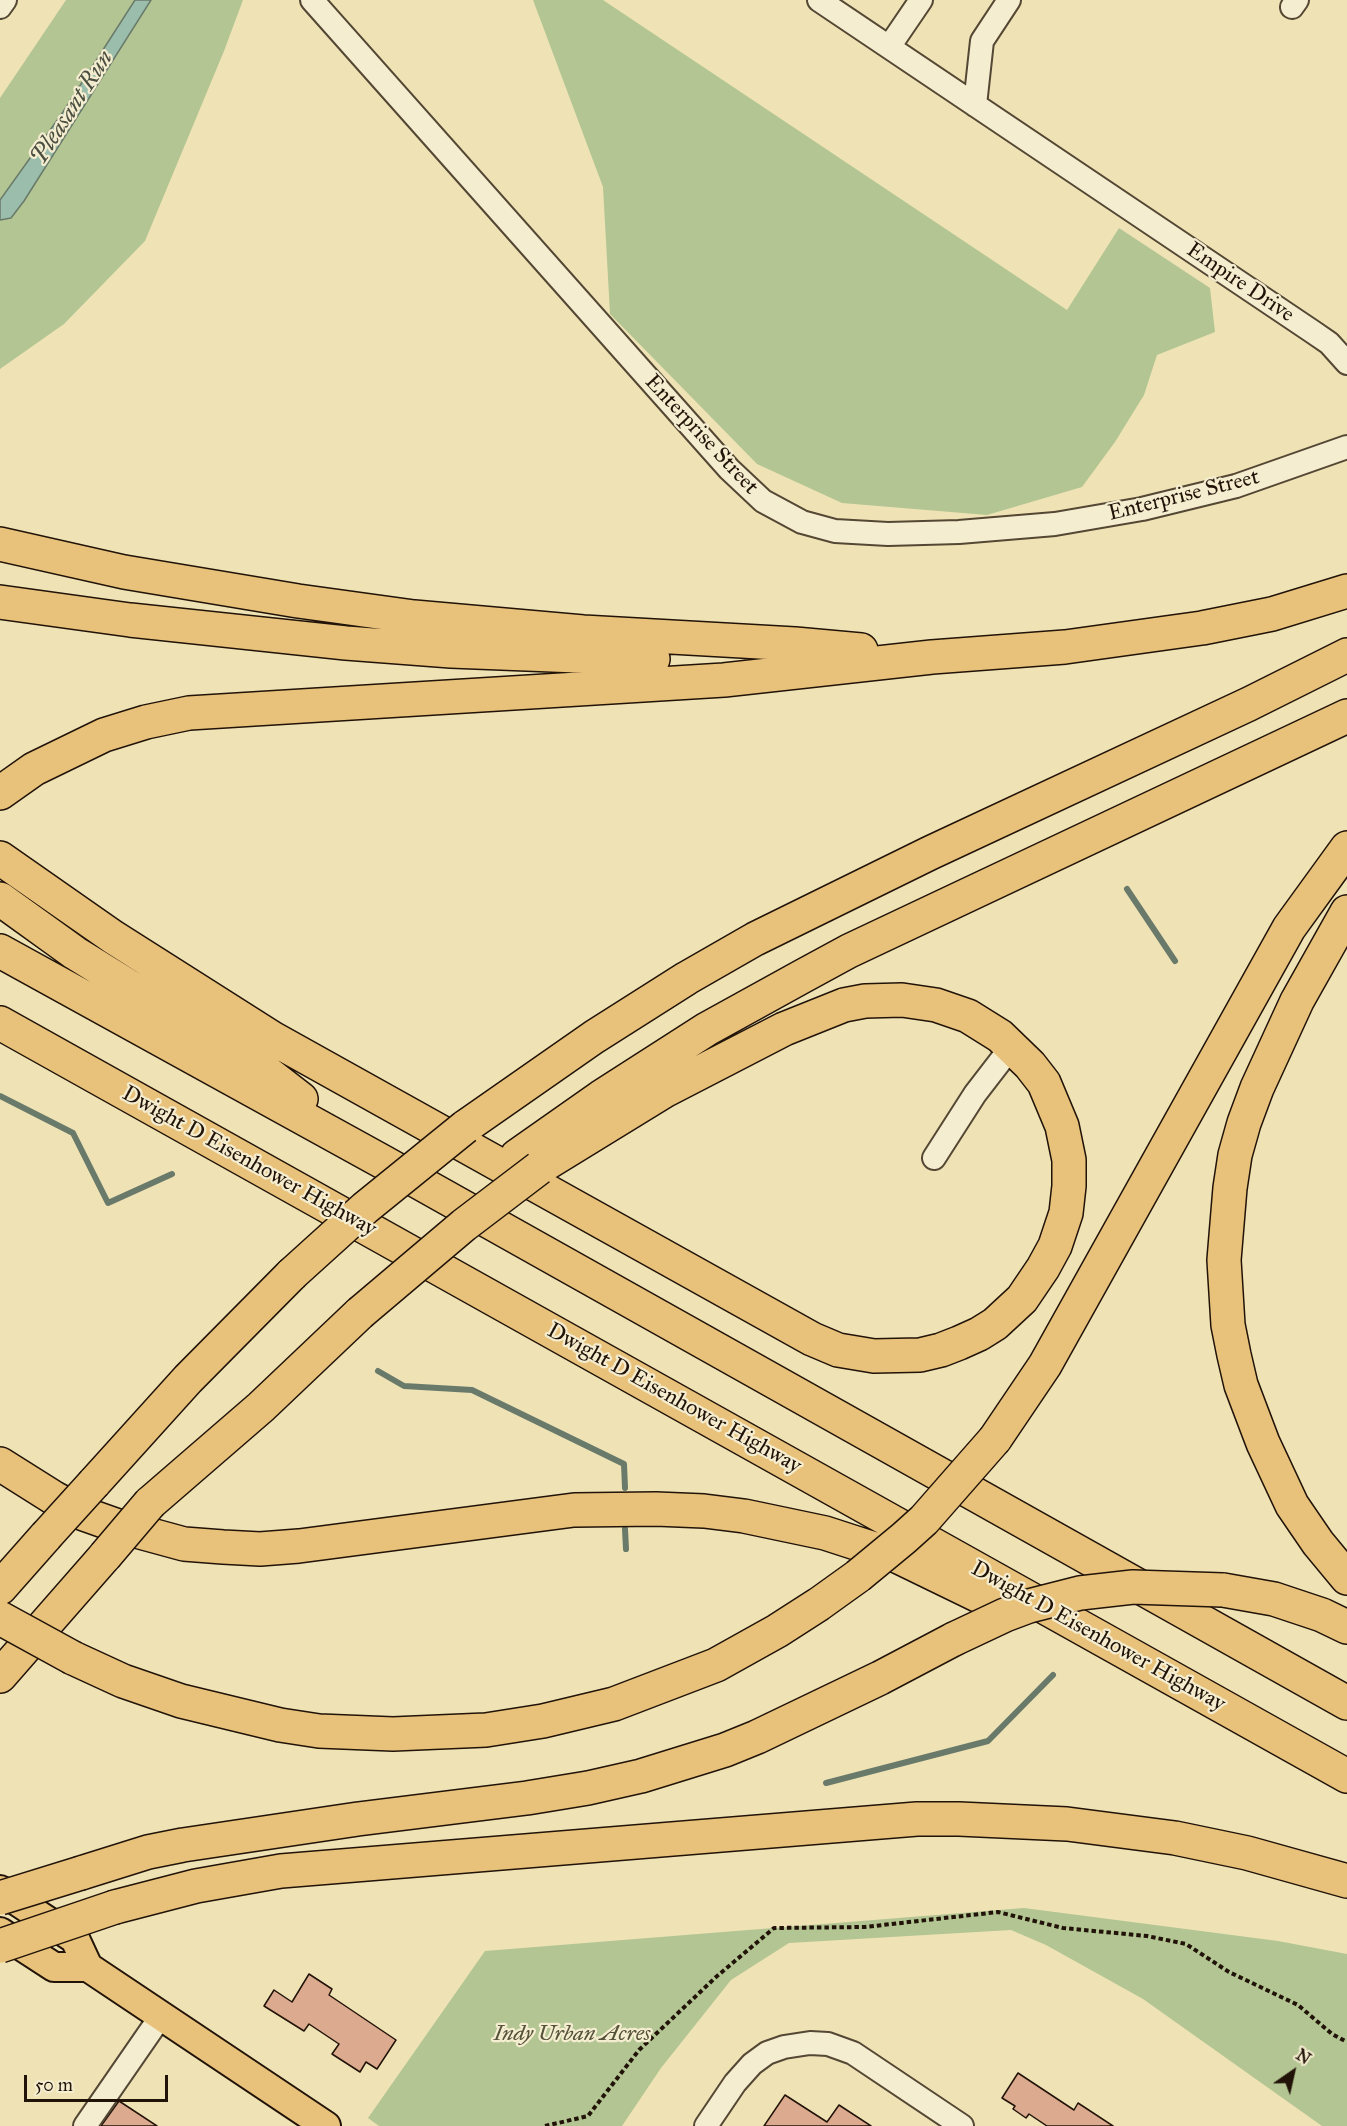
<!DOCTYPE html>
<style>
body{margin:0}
#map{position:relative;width:1347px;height:2126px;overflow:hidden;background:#efe3b6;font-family:"IM FELL Great Primer",serif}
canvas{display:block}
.north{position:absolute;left:1263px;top:2042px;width:60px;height:60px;-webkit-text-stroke:4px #f5edd0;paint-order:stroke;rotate:34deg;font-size:16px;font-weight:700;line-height:24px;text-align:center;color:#211308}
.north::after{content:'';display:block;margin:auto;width:21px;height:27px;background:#211308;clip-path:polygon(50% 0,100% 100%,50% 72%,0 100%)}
.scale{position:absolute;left:24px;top:2075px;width:144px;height:27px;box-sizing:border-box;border:3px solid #211308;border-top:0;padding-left:8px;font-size:18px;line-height:21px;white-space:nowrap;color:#211308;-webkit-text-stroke:4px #f5edd0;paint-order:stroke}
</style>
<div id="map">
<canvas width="1347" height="2126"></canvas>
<div class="north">N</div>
<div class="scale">50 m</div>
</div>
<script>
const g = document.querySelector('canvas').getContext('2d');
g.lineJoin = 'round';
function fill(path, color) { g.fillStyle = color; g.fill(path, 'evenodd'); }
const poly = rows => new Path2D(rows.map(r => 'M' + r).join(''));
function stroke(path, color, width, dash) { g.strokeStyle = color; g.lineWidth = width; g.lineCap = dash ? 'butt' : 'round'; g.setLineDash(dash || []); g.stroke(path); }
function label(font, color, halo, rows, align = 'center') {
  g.font = font + ' "IM FELL Great Primer",serif'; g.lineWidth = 4.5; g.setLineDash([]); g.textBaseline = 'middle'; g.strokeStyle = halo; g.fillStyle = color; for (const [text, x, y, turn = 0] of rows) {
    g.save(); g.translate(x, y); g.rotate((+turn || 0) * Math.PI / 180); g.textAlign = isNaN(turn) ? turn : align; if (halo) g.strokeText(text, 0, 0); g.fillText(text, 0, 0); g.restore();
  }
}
fill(poly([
 [66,0,243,0,224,51,145,241,64,324,0,369,0,98],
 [533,0,603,0,1067,310,1119,228,1210,288,1215,332,1157,355,1144,395,1115,442,1082,487,987,515,842,503,757,464,610,314,603,187],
 [1024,1908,1278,1941,1347,1954,1347,2126,1322,2126,1143,1999,1046,1945,1011,1930,789,1943,731,1980,661,2068,622,2126,379,2126,368,2118,485,1951]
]), '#b3c593');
const water = poly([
 [135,0,151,0,24,201,11,218,0,220,0,200,63,112,135,0]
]);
fill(water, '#9abeab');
stroke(water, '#6a7a6a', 1.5);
stroke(poly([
 [1127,889,1175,961],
 [0,1096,73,1133,108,1203,172,1174],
 [378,1371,404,1386,472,1390,624,1464,625,1488],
 [625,1529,626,1549],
 [826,1783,988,1741,1053,1675]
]), '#6a7a6a', 6);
const building = poly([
 [309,1974,332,1989,329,1995,396,2040,377,2069,366,2062,360,2072,332,2054,339,2044,309,2024,304,2031,264,2006,274,1990,292,2002,309,1974],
 [1018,2073,1074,2110,1078,2103,1113,2126,1047,2126,1029,2114,1026,2118,1013,2109,1015,2106,1002,2098,1018,2073],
 [785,2095,827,2122,839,2105,871,2126,764,2126,785,2095],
 [119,2101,157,2126,101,2126,119,2101]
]);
fill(building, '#dcaa8e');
stroke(building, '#211308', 1.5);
const minor = poly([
 [312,0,729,469,763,501,802,522,835,531,888,534,959,532,1055,524,1142,509,1236,486,1347,447],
 [819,0,1313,332,1329,343,1347,363],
 [0,7,5,0],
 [1292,7,1297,0],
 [889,47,921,0],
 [975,105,982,41,1009,0],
 [934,1158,975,1094,1012,1046],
 [85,2126,161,2016],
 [706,2126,735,2083,752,2064,767,2053,784,2047,810,2043,828,2044,853,2053,962,2126]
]);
const major = poly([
 [0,1890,75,1939,88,1967,326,2126],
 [0,1932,54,1967,88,1967]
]);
const highway = poly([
 [0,544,124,572,298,601,414,617,583,632,795,644,861,650],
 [0,602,130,620,346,643,451,651,653,659],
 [0,793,34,769,104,735,146,722,189,713,724,680,932,657,1065,647,1202,628,1272,614,1347,591],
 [0,858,113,937,272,1038,812,1339,838,1350,874,1356,920,1355,941,1350,959,1343,979,1334,995,1324,1022,1299,1043,1268,1055,1246,1066,1213,1069,1186,1069,1160,1062,1126,1044,1083,1030,1065,1000,1036,968,1016,936,1005,902,1000,865,1001,844,1005,784,1029,666,1090,539,1168],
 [0,899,75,953,261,1068,301,1099],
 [1347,912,1297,1001,1257,1088,1244,1123,1235,1155,1230,1188,1224,1260,1228,1325,1234,1355,1241,1385,1263,1443,1292,1505,1318,1543,1347,1578],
 [0,951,383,1162,1347,1703],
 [0,1023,1347,1776],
 [465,1127,594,1037,687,978,755,939,930,853,1249,704,1347,655],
 [517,1156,601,1097,707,1029,803,976,849,951,1347,716],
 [995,1439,1045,1365,1289,928,1347,848],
 [0,1464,54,1498,84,1514,118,1526,184,1544,223,1547,260,1549,299,1546,574,1510,656,1509,704,1511,744,1516,825,1533,899,1557,1006,1609],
 [94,1483,188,1379,292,1274],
 [150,1503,261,1407,360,1313],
 [0,1588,46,1536],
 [1223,1590,1274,1599,1322,1615,1347,1627],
 [73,1658,123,1681,181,1701,280,1725,319,1731,393,1734,486,1730,543,1721,614,1704,716,1665,777,1631,819,1604,858,1576],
 [0,1676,105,1556],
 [81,1873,148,1852,183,1845,358,1819,527,1798,588,1788,641,1776,725,1750,757,1737,880,1678,954,1639],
 [115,1907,196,1886,281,1871,917,1819,959,1819,1067,1824,1175,1838,1247,1853,1347,1881]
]);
stroke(minor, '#544734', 26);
stroke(major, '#211308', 32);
stroke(highway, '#211308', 36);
stroke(poly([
 [545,2126,588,2116,639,2050,716,1977,774,1928,865,1927,998,1912,1063,1928,1147,1936,1186,1944,1229,1972,1298,2005,1332,2034,1347,2042]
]), '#211308', 4, [4.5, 3]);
stroke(minor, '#f5edd0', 22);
stroke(major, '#e8c27b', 28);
stroke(highway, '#e8c27b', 33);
const highwayBridge = poly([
 [292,1274,365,1208,465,1127],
 [360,1313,464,1225,539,1168],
 [46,1536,94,1483],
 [105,1556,150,1503],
 [858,1576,904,1538,924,1520,995,1439],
 [0,1618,73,1658],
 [954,1639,1005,1615,1029,1606,1080,1593,1133,1587,1223,1590],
 [0,1898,81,1873],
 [0,1946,115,1907]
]);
stroke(highwayBridge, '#211308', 36, []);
stroke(highwayBridge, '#e8c27b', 33);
label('22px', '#211308', '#f5edd0', [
 ["Empire Drive",1240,283,34],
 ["Enterprise Street",701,435,47],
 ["Enterprise Street",1184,496,-14],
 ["Dwight D Eisenhower Highway",249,1162,29],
 ["Dwight D Eisenhower Highway",674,1399,29],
 ["Dwight D Eisenhower Highway",1098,1637,29]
]);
label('italic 22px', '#545139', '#f5edd0', [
 ["Indy Urban Acres",572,2035]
]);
label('italic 24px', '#4b4f41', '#f5edd0', [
 ["Pleasant Run",73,108,-57]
]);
</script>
